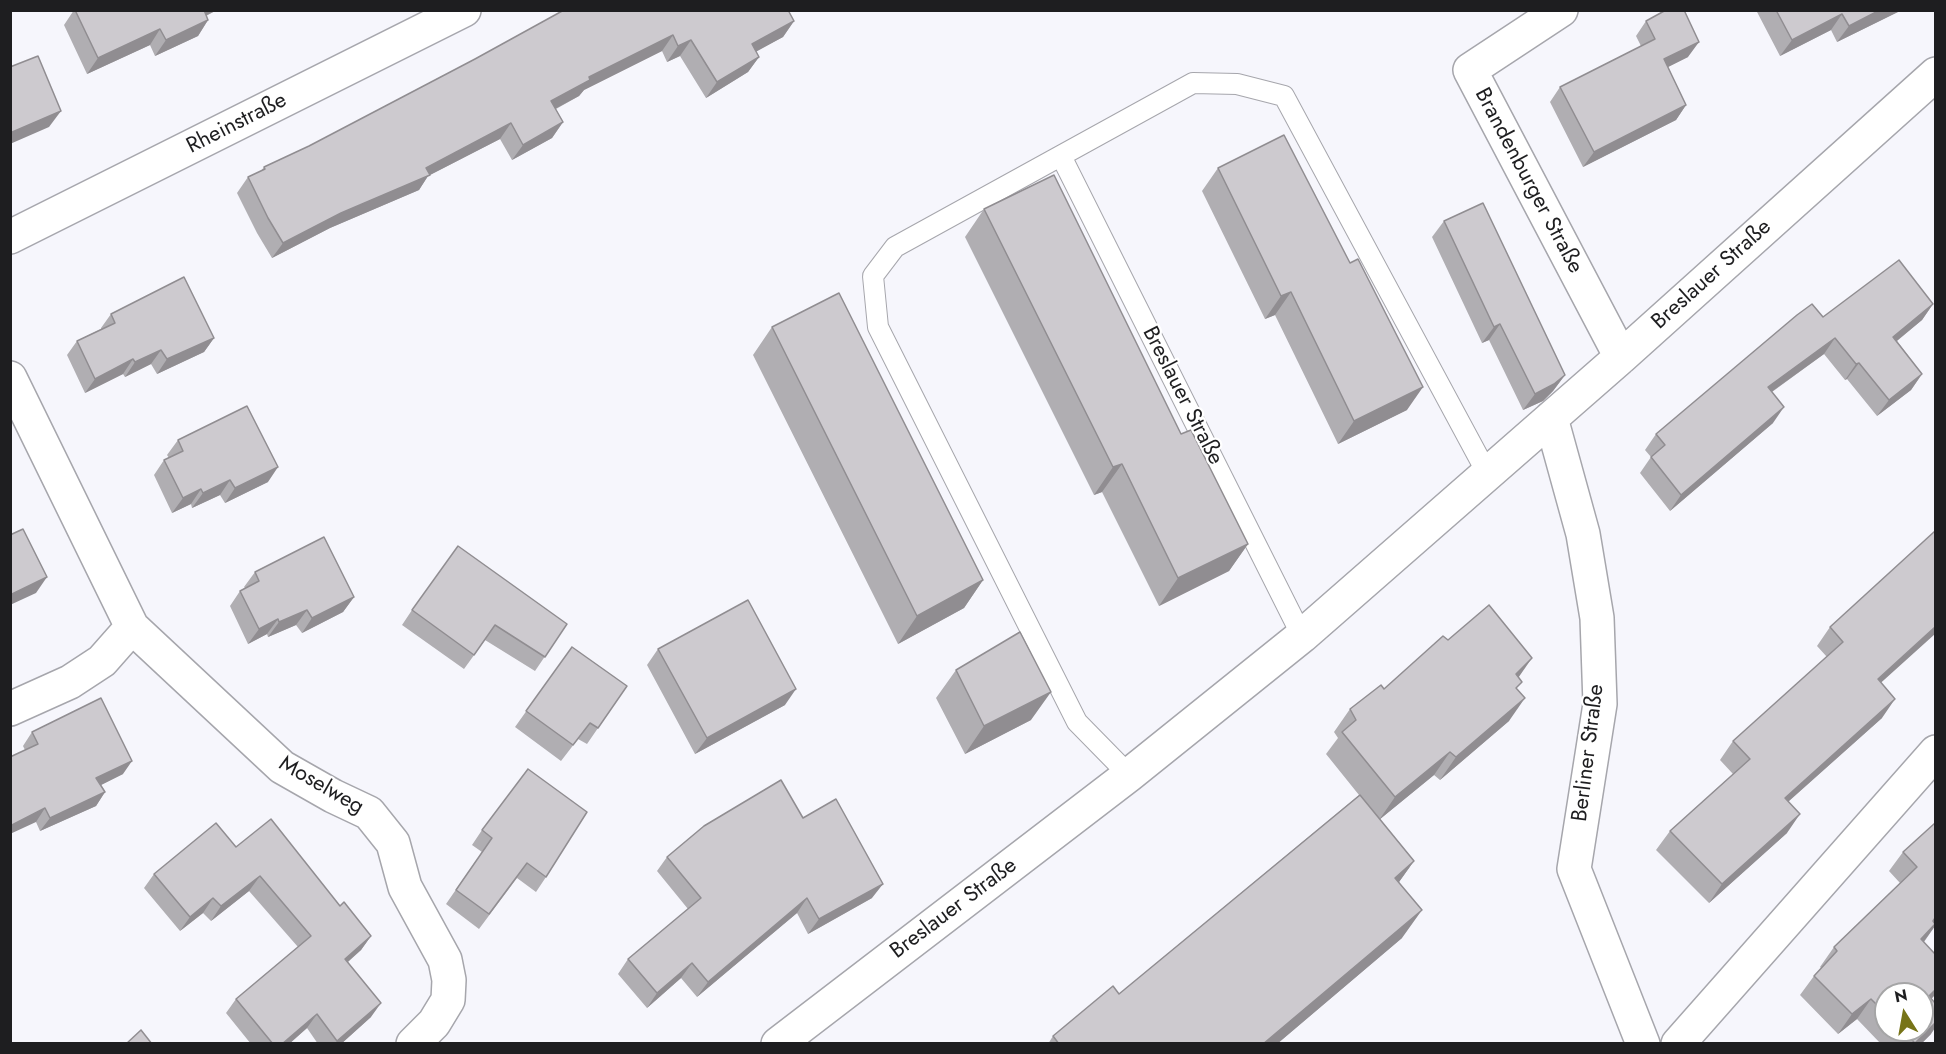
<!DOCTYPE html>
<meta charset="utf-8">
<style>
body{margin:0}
#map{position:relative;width:1946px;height:1054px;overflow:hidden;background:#f6f6fc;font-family:Jost,sans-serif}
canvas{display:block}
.frame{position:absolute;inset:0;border:12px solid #1e1e20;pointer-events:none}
.north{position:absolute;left:1874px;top:982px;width:60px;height:60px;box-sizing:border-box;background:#fff;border:2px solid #a5a5a6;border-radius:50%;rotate:349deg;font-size:16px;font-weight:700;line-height:24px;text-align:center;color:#1e1e20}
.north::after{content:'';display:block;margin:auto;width:21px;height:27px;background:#777418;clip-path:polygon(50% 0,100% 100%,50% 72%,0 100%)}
</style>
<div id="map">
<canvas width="1946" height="1054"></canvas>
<div class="frame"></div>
<div class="north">N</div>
</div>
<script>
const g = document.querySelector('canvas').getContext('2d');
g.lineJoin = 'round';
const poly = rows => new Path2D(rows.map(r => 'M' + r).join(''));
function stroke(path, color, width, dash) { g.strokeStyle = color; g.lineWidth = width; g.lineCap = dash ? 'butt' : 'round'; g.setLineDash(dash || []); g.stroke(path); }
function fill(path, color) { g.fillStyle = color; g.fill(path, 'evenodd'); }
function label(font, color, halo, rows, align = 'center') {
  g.font = font + ' Jost,sans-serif'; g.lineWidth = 4.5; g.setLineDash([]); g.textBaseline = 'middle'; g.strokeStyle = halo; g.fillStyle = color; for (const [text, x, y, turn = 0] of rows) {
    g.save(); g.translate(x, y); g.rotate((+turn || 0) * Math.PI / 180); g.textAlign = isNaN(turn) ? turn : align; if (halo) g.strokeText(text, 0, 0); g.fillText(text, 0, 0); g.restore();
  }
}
const service = poly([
 [1061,156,1302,636],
 [1129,775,1077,722,878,327,873,276,895,247,1193,83,1237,84,1284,96,1487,473]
]);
const minor = poly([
 [1561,10,1470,70,1621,357],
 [10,378,132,627],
 [1551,418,1583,534,1597,618,1600,704,1574,869,1643,1044],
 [10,709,70,682,102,661,132,627,282,767,333,796,369,813,393,843,405,887,445,960,449,980,448,1000,434,1023,413,1044],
 [778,1044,1129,775,1302,636,1621,357,1936,74],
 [1678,1044,1936,752]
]);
const tertiary = poly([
 [10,237,464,10]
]);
stroke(service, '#a6a6ac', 22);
stroke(minor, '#a6a6ac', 36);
stroke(tertiary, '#a6a6ac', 36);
stroke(service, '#fff', 20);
stroke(minor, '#fff', 33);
stroke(tertiary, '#fff', 33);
fill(poly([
 [74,10,217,10,206,16,208,20,198,36,155,56,150,45,87,74,64,25],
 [564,10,794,21,783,37,756,51,759,57,748,72,706,98,680,56,667,62,662,51,584,90,579,96,556,109,563,122,552,138,512,160,500,139,428,176,419,190,330,228,272,258,257,233,237,193,248,177,261,171,264,167,309,146,475,59],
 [1756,10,1902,10,1837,42,1831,30,1780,56],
 [1646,21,1688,57,1668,67,1686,105,1676,120,1583,167,1550,102,1560,87,1641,46,1636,36],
 [1218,168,1350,263,1407,410,1338,444,1275,315,1265,319,1202,191],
 [984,209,1181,434,1248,544,1229,571,1159,606,1102,492,1094,495,965,237],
 [1444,221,1565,375,1553,391,1543,401,1523,410,1489,340,1482,343,1432,237],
 [1933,304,1922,320,1897,341,1922,374,1911,390,1877,416,1847,379,1845,380,1824,354,1772,392,1773,423,1670,511,1640,473,1651,457,1645,450,1656,434,1823,317],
 [111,314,214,338,204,352,157,374,151,364,125,377,123,374,85,393,67,355,77,341,101,329,101,328],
 [772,327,983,580,964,608,898,644,753,355],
 [178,440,268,482,225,503,220,495,192,508,191,504,172,513,154,475,164,460,169,458,167,455],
 [255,572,354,597,343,612,302,633,296,625,268,637,267,634,248,644,230,606,240,591,245,588,244,587],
 [412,610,567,624,535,671,485,640,464,669,402,625],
 [1830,627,1881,683,1882,718,1788,802,1787,833,1709,903,1656,850,1670,831,1733,774,1720,760,1733,741,1827,657,1817,646],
 [572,647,627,686,587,744,578,739,561,761,515,727],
 [658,649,785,705,695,754,647,665],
 [956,670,1031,720,965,754,936,698],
 [1519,678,1509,721,1440,780,1434,775,1380,819,1414,861,1399,882,1402,938,1277,1044,1048,1044,1053,1036,1119,994,1359,795,1326,754,1338,738,1334,732,1350,709,1384,689],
 [32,732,123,774,101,785,105,792,96,806,40,831,36,822,25,750,23,746],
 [803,818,872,898,808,934,797,913,697,997,681,978,647,1008,618,974,628,959,688,909,657,871,667,857],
 [1935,823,1935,926,1924,942,1932,999,1931,1034,1921,1044,1881,1044,1857,1019,1838,1034,1800,995,1814,976,1821,968,1820,967,1834,947,1900,883,1889,871,1903,852],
 [1886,994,1922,1030,1886,1030],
 [482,830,546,877,536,892,517,878,479,929,446,904,482,852,472,845],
 [236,847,340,906,371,936,361,950,348,962,371,1017,341,1044,318,1044,307,1028,289,1044,251,1044,226,1013,236,999,298,947,249,891,211,921,203,913,180,931,144,888,154,874]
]), '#b0aeb2');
fill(poly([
 [200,10,217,10,191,23],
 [1880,10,1902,10,1837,42,1849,26],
 [1842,14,1831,30,1780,56,1792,40],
 [208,20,198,36,155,56,166,40],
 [794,21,783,37,741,60,752,44],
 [160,29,150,45,87,74,98,58],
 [673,35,662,51,584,90,579,96,540,117,551,101,589,77],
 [691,40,680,56,667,62,678,46],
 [1699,42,1688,57,1654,74,1664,59],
 [759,57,748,72,706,98,717,82],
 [1686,105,1676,120,1583,167,1594,152],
 [61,111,49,127,10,144,10,133],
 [563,122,552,138,512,160,523,145],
 [511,123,500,139,428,176,419,190,330,228,272,258,283,243],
 [1291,292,1275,315,1265,319,1281,296],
 [1933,304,1922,320,1882,353,1893,337],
 [1500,324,1489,340,1482,343,1494,327],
 [214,338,204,352,157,374,167,359],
 [1835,338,1824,354,1756,403,1768,387],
 [161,350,151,364,125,377,135,362],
 [133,359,123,374,85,393,95,379],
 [1859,363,1847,379,1845,380,1856,364],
 [1922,374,1911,390,1877,416,1889,400],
 [1565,375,1553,391,1543,401,1523,410,1535,394],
 [1423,387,1407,410,1338,444,1354,421],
 [1784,407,1773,423,1670,511,1681,495],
 [1122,464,1102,492,1094,495,1113,467],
 [278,467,268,482,225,503,235,488],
 [230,480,220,495,192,508,203,493],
 [201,489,191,504,172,513,183,498],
 [1248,544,1229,571,1159,606,1178,578],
 [47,577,36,593,10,605,10,595],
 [983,580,964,608,898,644,917,616],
 [354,597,343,612,302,633,312,618],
 [307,610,296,625,268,637,279,622],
 [278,619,267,634,248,644,259,629],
 [1935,627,1935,634,1864,698,1878,679],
 [1532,658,1516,681,1516,674],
 [796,689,785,705,695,754,707,738],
 [1051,692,1031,720,965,754,984,726],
 [1525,698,1509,721,1440,780,1456,757],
 [1895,699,1882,718,1772,816,1785,798],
 [1450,752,1434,775,1379,820,1395,797],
 [132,761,123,774,87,792,96,778],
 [105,792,96,806,40,831,50,818],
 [45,808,36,822,10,834,10,826],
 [1800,814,1787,833,1709,903,1722,884],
 [1414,861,1394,889,1395,878],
 [260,876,249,891,211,921,221,906],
 [883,884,872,898,808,934,819,919],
 [213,898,203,913,180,931,190,917],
 [807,898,797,913,697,997,708,982],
 [1422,910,1402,938,1277,1044,1263,1044],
 [1935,918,1935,926,1922,944,1907,959,1933,921],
 [371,936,361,950,335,973,345,959],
 [692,963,681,978,647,1008,657,993],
 [1935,990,1935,995,1922,1009,1929,996],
 [1871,999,1857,1019,1838,1034,1852,1014],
 [381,1003,371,1017,341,1044,335,1044,337,1041],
 [317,1014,307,1028,289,1044,282,1044],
 [1935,1023,1935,1028,1931,1034,1921,1044,1914,1044]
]), '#908d91');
const building = poly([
 [75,10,204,10,208,20,166,40,160,29,98,58,75,10],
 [564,10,788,10,794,21,752,44,759,57,717,82,691,40,678,46,673,35,589,77,590,80,551,101,563,122,523,145,511,123,426,168,430,175,341,213,283,243,268,218,248,177,265,169,264,167,309,146,475,59,564,10],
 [1666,10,1684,10,1699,42,1664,59,1686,105,1594,152,1560,87,1655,39,1646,21,1666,10],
 [1776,10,1880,10,1849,26,1842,14,1792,40,1776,10],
 [38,56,61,111,10,133,10,67,38,56],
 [1284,135,1350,263,1358,259,1423,387,1354,421,1291,292,1281,296,1218,168,1284,135],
 [1054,175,1181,434,1191,430,1248,544,1178,578,1122,464,1113,467,984,209,1054,175],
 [1483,203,1565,375,1554,384,1535,394,1500,324,1494,327,1444,221,1483,203],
 [1899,260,1933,304,1893,337,1922,374,1889,400,1859,363,1856,364,1835,338,1768,387,1784,407,1681,495,1651,457,1665,445,1656,434,1797,315,1812,304,1823,317,1899,260],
 [184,277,214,338,167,359,161,350,135,362,133,359,95,379,77,341,115,323,111,314,184,277],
 [839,293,983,580,917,616,772,327,839,293],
 [247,406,278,467,235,488,230,480,203,493,201,489,183,498,164,460,183,451,178,440,247,406],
 [23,529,47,577,10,595,10,535,23,529],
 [1935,531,1935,627,1878,679,1895,699,1785,798,1800,814,1722,884,1670,831,1750,759,1733,741,1843,642,1830,627,1935,531],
 [324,537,354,597,312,618,307,610,279,622,278,619,259,629,240,591,259,581,255,572,324,537],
 [458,546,567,624,545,657,495,625,474,655,412,610,458,546],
 [748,600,796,689,707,738,658,649,748,600],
 [1489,605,1532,658,1516,674,1522,682,1516,688,1525,698,1456,757,1450,752,1395,797,1342,732,1356,720,1350,709,1381,685,1384,689,1443,636,1448,640,1489,605],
 [1020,632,1051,692,984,726,956,670,1020,632],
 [572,647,627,686,598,728,590,723,573,745,526,711,572,647],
 [101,698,132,761,96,778,105,792,50,818,45,808,10,826,10,757,38,744,32,732,101,698],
 [528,769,587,812,546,877,527,863,489,914,456,890,492,838,482,830,528,769],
 [781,780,803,818,836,799,883,884,819,919,807,898,708,982,692,963,657,993,628,959,701,898,667,857,704,826,781,780],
 [1360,795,1414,861,1395,878,1422,910,1263,1044,1059,1044,1053,1036,1113,986,1119,994,1360,795],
 [271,819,340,906,344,902,371,936,345,959,381,1003,337,1041,317,1014,282,1044,273,1044,236,999,311,936,260,876,221,906,213,898,190,917,154,874,216,823,236,847,271,819],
 [1935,823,1935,918,1933,921,1935,924,1921,939,1935,954,1935,990,1929,996,1935,1003,1935,1023,1915,1043,1902,1030,1922,1030,1922,994,1886,994,1886,1014,1871,999,1852,1014,1814,976,1837,951,1834,947,1917,867,1903,852,1935,823],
 [141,1030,152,1044,126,1044,141,1030]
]);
fill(building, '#cdcacf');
stroke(building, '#908d91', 1.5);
label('22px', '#1e1e20', '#fff', [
 ["Rheinstraße",237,124,-27],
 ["Brandenburger Straße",1528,181,62],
 ["Breslauer Straße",1712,275,-42],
 ["Breslauer Straße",1182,396,63],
 ["Berliner Straße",1589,753,-83],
 ["Moselweg",321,786,30],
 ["Breslauer Straße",954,909,-37]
]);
</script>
